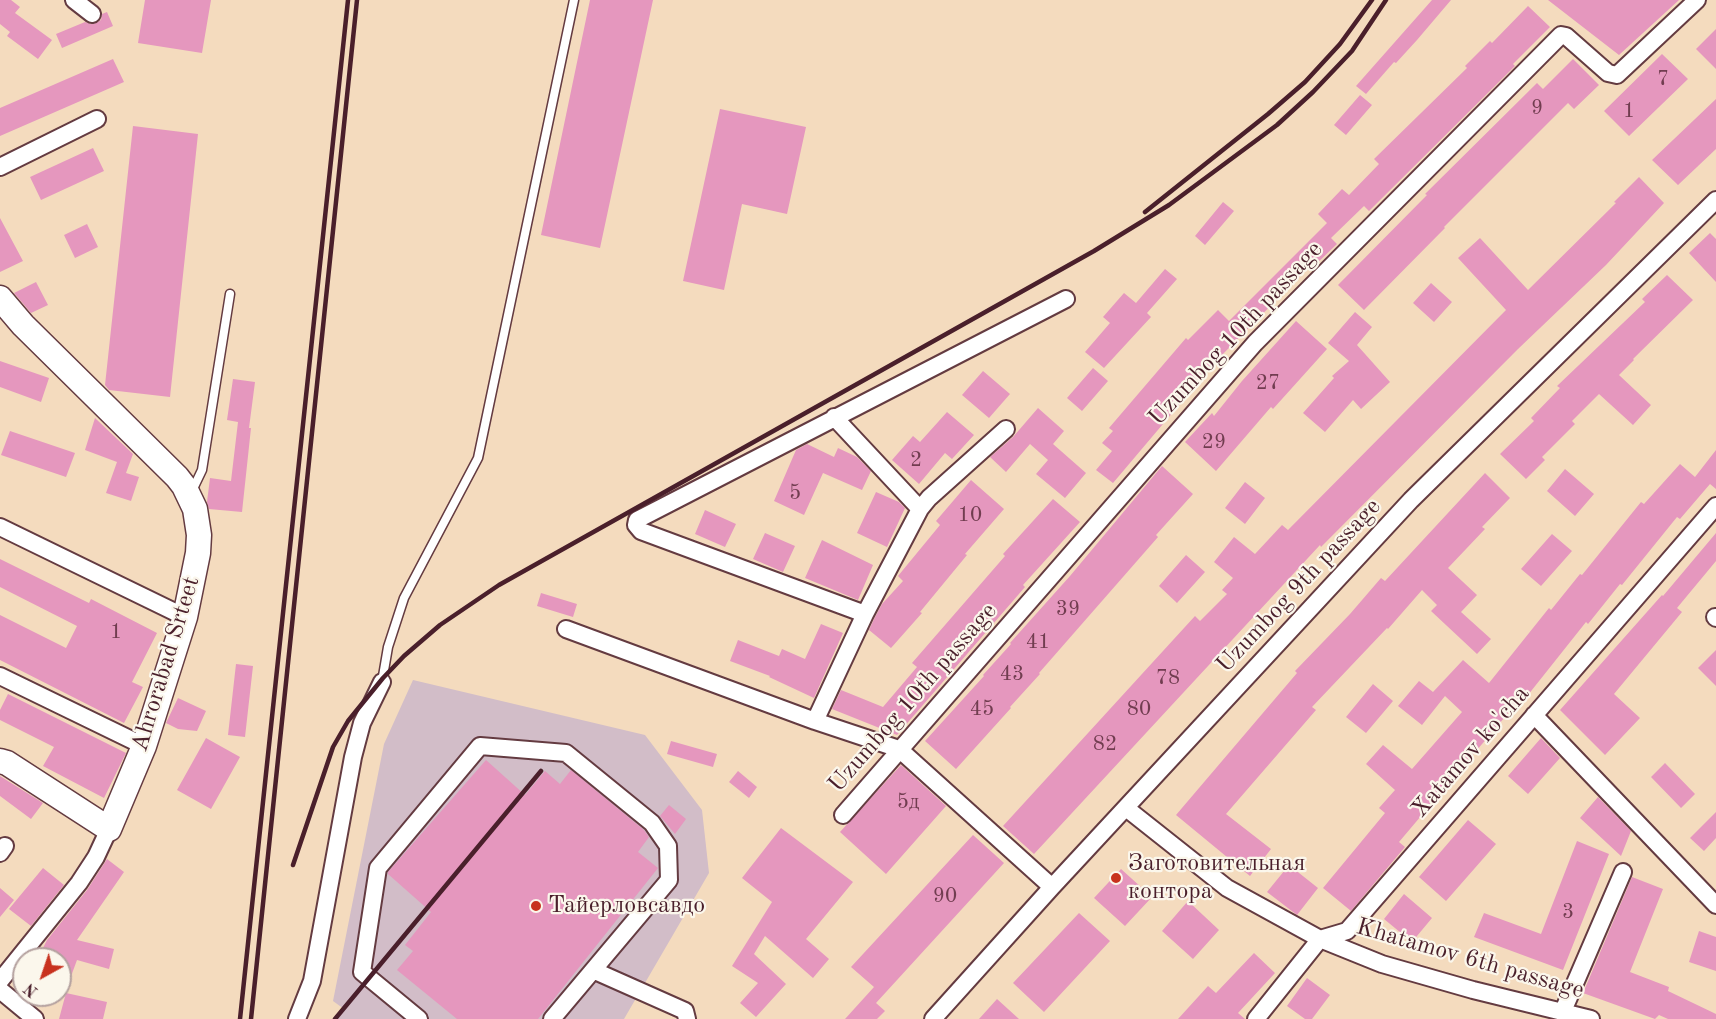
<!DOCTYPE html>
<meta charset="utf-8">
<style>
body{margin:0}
#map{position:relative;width:1716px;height:1019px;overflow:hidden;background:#f4dbbe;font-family:"Old Standard TT",serif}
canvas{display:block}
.north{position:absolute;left:12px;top:947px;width:60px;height:60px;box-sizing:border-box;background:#fbf7ec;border:2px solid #b4a19f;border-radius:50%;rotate:220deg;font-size:16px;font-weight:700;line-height:24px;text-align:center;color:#4a1f2b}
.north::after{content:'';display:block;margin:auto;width:21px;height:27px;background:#c8321e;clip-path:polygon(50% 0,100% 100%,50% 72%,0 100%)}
</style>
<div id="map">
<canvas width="1716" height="1019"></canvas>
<div class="north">N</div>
</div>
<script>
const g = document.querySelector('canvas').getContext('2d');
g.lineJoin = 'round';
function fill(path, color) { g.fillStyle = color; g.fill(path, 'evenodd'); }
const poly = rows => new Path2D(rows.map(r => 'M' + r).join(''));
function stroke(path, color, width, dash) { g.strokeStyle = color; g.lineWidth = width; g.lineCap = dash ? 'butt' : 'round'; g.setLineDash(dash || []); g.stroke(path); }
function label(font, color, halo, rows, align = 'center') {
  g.font = font + ' "Old Standard TT",serif'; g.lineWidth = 4.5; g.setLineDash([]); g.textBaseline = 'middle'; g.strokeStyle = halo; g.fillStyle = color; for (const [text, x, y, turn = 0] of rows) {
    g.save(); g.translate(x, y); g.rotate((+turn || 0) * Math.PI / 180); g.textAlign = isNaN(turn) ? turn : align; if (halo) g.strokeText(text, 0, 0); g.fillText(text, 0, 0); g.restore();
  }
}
fill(poly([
 [413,680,645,735,702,810,709,873,624,1019,337,1019,344,1009,333,1001,384,744]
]), '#d2bdc8');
fill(poly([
 [0,0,11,0,20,7,15,13,52,40,38,59,7,36,10,32,0,24],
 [145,0,211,0,202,53,138,43],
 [590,0,653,0,600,248,541,235],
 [1432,0,1451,0,1417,40,1396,63,1394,62,1366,94,1356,86],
 [1548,0,1679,0,1619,55],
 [1528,6,1550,27,1513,64,1515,66,1369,211,1364,206,1331,238,1337,244,1312,268,1310,266,1218,359,1113,483,1096,470,1112,451,1102,443,1113,431,1109,428,1186,338,1188,340,1218,310,1229,321,1327,223,1318,214,1342,189,1349,195,1379,164,1374,159,1467,68,1465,66,1490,41,1492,43],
 [107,12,113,26,62,48,56,34,85,22,91,24,96,23,101,20,102,14],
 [1716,29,1716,69,1696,49],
 [1662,54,1688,79,1629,136,1604,111],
 [113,59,124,82,0,136,0,108],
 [1573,59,1599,85,1574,109,1568,103,1444,227,1445,228,1364,310,1338,285,1427,195,1425,194,1537,83,1543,89],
 [1360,95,1372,105,1346,135,1334,125],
 [1716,99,1716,149,1678,185,1652,160],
 [720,109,806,127,787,214,742,204,724,290,683,281],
 [133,126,198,134,170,397,109,390,105,385],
 [93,148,104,171,41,200,30,177],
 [1639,177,1664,203,1606,265,1518,349,1321,547,1320,545,1034,854,1003,826,1195,616,1200,621,1227,594,1222,590,1233,578,1214,562,1234,537,1255,554,1282,525,1288,530,1506,310,1458,258,1480,238,1528,290,1616,203,1614,202],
 [1223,202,1234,211,1205,245,1195,236],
 [0,218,23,261,0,272],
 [87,224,98,247,75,258,64,235],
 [1710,233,1716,239,1716,282,1689,253],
 [1165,269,1177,279,1147,313,1151,317,1104,368,1085,352,1110,323,1103,317,1124,293,1136,303],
 [1667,275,1693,300,1633,359,1634,360,1619,375,1651,405,1633,425,1599,394,1572,421,1575,424,1542,457,1545,460,1526,479,1500,454,1534,421,1531,418,1560,388,1557,386,1645,302,1642,299],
 [36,282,48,305,31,313,14,293],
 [1431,283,1452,302,1434,322,1413,303],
 [1355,312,1372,327,1357,345,1390,382,1361,409,1353,400,1325,432,1303,413,1334,378,1332,376,1349,361,1328,343],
 [1296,321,1327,349,1273,409,1271,407,1216,471,1185,442,1212,413,1214,416,1242,381],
 [0,361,49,378,41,402,0,387],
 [1093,368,1108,381,1082,411,1067,398],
 [983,371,1010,394,989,418,962,395],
 [233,379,255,382,249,428,251,428,242,512,209,509,207,502,210,478,231,481,238,422,227,420],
 [1038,408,1064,431,1053,444,1086,473,1065,498,1036,474,1048,460,1030,444,1006,472,990,457,1013,437],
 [947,412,974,435,952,459,945,453,919,484,892,460,913,436,920,442],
 [95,418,133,454,126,473,139,477,131,501,106,493,117,462,85,450],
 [10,431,75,453,66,477,1,455],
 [807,444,834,457,838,448,857,457,871,471,862,490,823,473,804,515,774,501,796,450],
 [1716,450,1716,489,1710,484,1680,519,1677,517,1622,585,1620,584,1588,624,1586,622,1524,700,1521,698,1399,842,1405,847,1351,911,1323,888,1385,813,1379,808,1395,790,1366,764,1383,745,1412,769,1462,712,1445,696,1422,725,1398,706,1419,681,1433,692,1463,660,1489,683,1549,608,1551,610,1580,574,1582,575,1641,502,1644,504,1680,464,1695,477],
 [1162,466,1193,494,1156,535,1158,537,1039,673,1040,674,1010,707,1011,708,956,769,925,741,984,676,983,675,1011,644,1010,643,1070,576],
 [1565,469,1594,494,1575,516,1547,491],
 [1485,473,1510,498,1482,527,1485,529,1448,568,1477,595,1461,612,1491,639,1477,654,1431,611,1437,605,1422,590,1388,629,1387,628,1312,707,1316,710,1226,814,1271,849,1250,876,1176,815,1297,673,1295,671,1350,614,1381,578,1385,581],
 [971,480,1004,509,965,554,967,555,920,612,922,613,891,648,869,630,874,619,882,604,903,581,898,576,940,525,936,521],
 [1245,482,1265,498,1245,524,1225,508],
 [876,492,899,502,905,508,887,547,857,533],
 [1053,499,1080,522,1023,585,1025,587,897,735,832,709,841,690,883,707,917,667,912,663,1005,556,1003,554],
 [705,510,736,524,725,547,695,534],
 [765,533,795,546,783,572,753,559],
 [1716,533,1716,561,1677,608,1682,612,1614,694,1640,718,1605,755,1560,710,1662,595,1663,596],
 [1552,534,1572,551,1541,586,1521,569],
 [822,540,873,565,858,600,805,578],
 [1186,555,1205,572,1177,603,1159,586],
 [0,559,89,603,91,599,157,633,132,682,143,687,124,723,0,660,0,615,66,648,77,626,0,587],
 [541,593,577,604,573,617,537,606],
 [821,624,843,633,814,698,769,677,770,676,730,661,738,640,779,656,782,649,805,659],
 [1716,650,1716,686,1698,668],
 [236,664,253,666,245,737,228,735],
 [1373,684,1393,701,1366,733,1346,717],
 [8,694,126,753,104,798,43,766,54,747,0,720,0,710],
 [178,698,206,711,197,731,178,729,166,723],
 [206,738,240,757,211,809,177,790],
 [1541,738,1560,758,1528,794,1508,776],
 [671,741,717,754,713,767,667,754],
 [486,760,525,795,545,771,560,784,571,770,644,830,649,837,638,852,658,868,538,1019,457,1019,397,970,413,951,405,945,431,912,388,874,388,872],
 [1665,763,1695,794,1681,808,1651,777],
 [901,765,946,806,886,874,840,832],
 [738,771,757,787,749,798,729,782],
 [0,776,43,803,31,819,0,796],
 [1598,797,1631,831,1621,856,1580,818],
 [669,805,686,819,675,834,660,816],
 [1716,812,1716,838,1704,851,1690,838],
 [1468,820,1496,844,1446,901,1419,877],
 [781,828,853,882,806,939,829,959,813,978,765,936,754,954,786,984,756,1017,740,1003,758,983,732,966,772,902,742,878],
 [973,835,1004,863,876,1003,885,1011,877,1019,845,1019,874,987,851,967],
 [1577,841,1609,854,1563,970,1474,937,1484,913,1541,934],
 [107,859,124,872,77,940,114,949,109,969,77,960,70,979,60,977,60,959,42,950,47,940,87,890],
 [1289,865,1318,888,1297,915,1267,892],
 [43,868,64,885,31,926,9,909],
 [1121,869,1152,897,1125,926,1094,898],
 [1632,877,1663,889,1630,972,1669,987,1668,991,1716,1014,1716,1019,1668,1019,1659,1015,1655,1019,1583,993],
 [0,888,14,900,0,917],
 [1404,894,1432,918,1412,942,1384,919],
 [1188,901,1219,930,1193,959,1162,931],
 [1079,913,1110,941,1044,1012,1013,983],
 [1699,931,1716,937,1716,971,1689,962],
 [1254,953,1275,973,1238,1013,1245,1019,1178,1019,1208,986,1216,993],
 [1307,978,1330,995,1312,1019,1305,1019,1287,1006],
 [66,993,107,1002,103,1019,59,1019],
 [997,999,1019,1019,979,1019]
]), '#e597be');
const lane = poly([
 [191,493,202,470,230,294],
 [382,682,388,647,404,598,478,458,574,0]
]);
const street = poly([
 [74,0,92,14],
 [0,167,97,119],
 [834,417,920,509],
 [0,527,185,617],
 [865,614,641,531,636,525,637,520,1066,299],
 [1715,617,1716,618],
 [566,629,815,721,899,749,1052,887],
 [0,676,144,746],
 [1534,715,1716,905],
 [815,721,865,614,920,509,929,498,1006,429],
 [1126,808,1227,888,1320,939,1382,964,1473,990,1591,1019],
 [843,815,1255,343,1561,35,1566,36,1608,73,1617,75,1697,0],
 [0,853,5,846],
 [595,971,685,1011,687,1019],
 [0,981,79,883,96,857,109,829],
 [0,990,35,1019],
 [1563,1011,1623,872],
 [297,1019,312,981,353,757,362,723,382,682],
 [419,1019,362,972,378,868,480,746,566,753,652,823,668,846,669,880,552,1019],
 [933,1019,1052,887,1411,500,1716,200],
 [1256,1019,1320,939,1347,931,1716,506]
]);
const secondary = poly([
 [0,298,23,325,177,477,184,486,195,509,199,535,198,553,185,617,144,746,109,829,7,763,0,761]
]);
stroke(lane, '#643b41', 11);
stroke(street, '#643b41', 20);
stroke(secondary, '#643b41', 27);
stroke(lane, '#fff', 8);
stroke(street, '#fff', 16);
stroke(secondary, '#fff', 24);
stroke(poly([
 [1145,212,1268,114,1305,82,1340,44,1372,0],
 [293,865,333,747,348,721,383,678,404,656,440,625,499,585,1094,251,1169,205,1277,125,1313,92,1352,51,1386,0],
 [240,1019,348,0],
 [251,1019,357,0],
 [335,1019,541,771]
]), '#4a1f2b', 4.5);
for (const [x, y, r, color] of [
 [1116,878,6,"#c8321e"],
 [536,906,6,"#c8321e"]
]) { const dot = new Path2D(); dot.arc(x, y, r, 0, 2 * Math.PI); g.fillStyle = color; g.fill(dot); stroke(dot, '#fbf7ec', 2); }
label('21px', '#713d50', null, [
 ["7",1663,79],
 ["9",1537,108],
 ["1",1629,111],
 ["27",1268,383],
 ["29",1214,442],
 ["2",916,460],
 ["5",795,493],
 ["10",970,515],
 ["39",1068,609],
 ["1",116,632],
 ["41",1038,642],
 ["43",1012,674],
 ["78",1168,678],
 ["45",982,709],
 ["80",1139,709],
 ["82",1105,744],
 ["5д",908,802],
 ["90",945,896],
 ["3",1568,912]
]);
label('24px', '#4a1f2b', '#fbf7ec', [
 ["Uzumbog 10th passage",1236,334,-47],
 ["Uzumbog 9th passage",1299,586,-47],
 ["Ahrorabad Srteet",166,664,-73],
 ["Uzumbog 10th passage",913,698,-49],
 ["Xatamov ko'cha",1471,752,-49],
 ["Khatamov 6th passage",1470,959,16]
]);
label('24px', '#4a1f2b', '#fbf7ec', [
 ["Заготовительная",1128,864],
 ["контора",1128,892],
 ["Тайерловсавдо",548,906]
], 'left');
</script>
